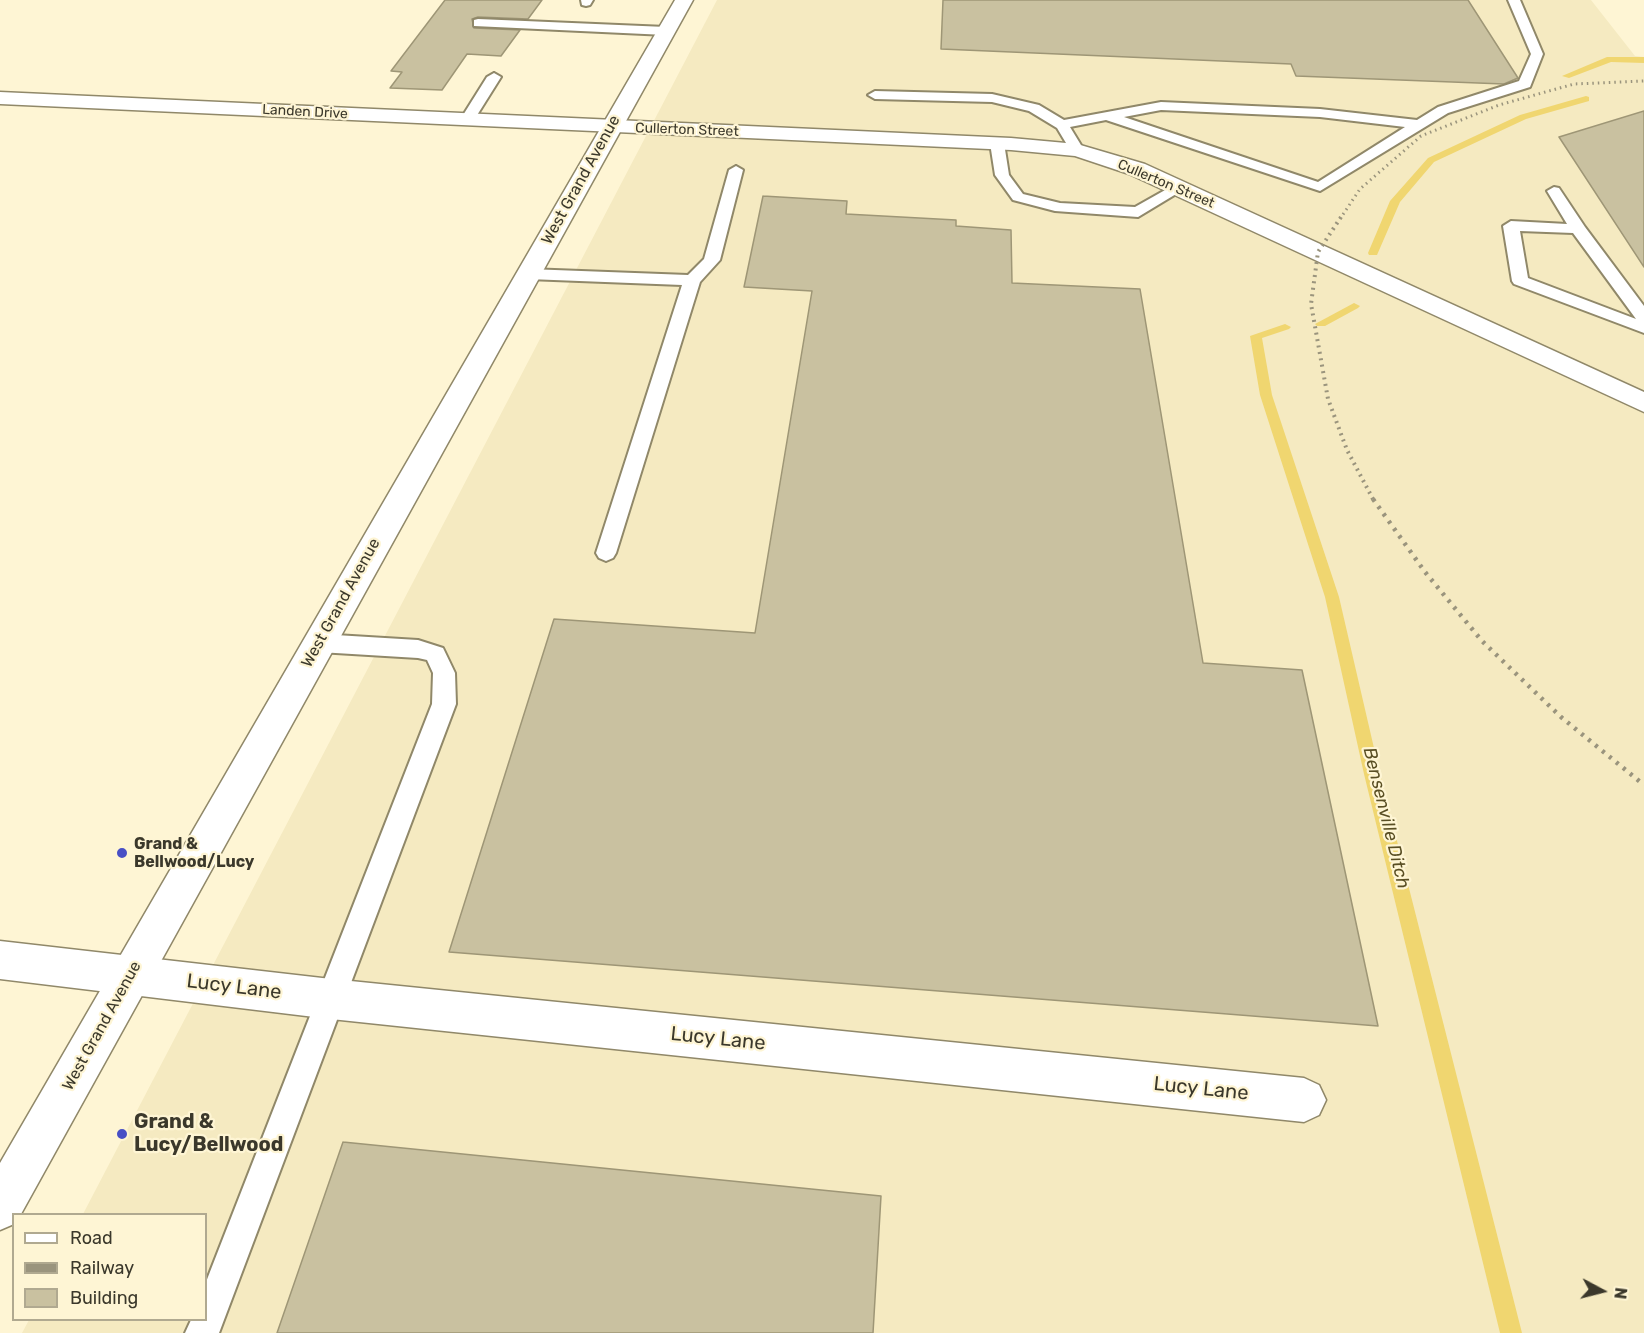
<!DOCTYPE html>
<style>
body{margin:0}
#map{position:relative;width:1644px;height:1333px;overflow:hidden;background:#fef5d4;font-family:Rubik,sans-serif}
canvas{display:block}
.legend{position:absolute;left:12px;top:1213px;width:195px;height:108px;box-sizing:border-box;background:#fef5d4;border:2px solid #b0a990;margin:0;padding:8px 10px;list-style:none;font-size:18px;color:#3b382b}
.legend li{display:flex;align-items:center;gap:12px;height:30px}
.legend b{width:30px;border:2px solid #b0a990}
.north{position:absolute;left:1572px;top:1261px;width:60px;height:60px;-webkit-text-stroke:4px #fef5d4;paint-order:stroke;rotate:97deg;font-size:16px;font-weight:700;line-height:24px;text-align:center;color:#3b382b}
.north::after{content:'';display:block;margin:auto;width:21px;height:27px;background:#3b382b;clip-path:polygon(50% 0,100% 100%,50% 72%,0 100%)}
</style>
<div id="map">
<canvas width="1644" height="1333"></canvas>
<ul class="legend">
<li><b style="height:8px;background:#fff"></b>Road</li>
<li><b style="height:8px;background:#9a947d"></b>Railway</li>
<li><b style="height:16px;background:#c9c1a0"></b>Building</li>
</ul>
<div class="north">N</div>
</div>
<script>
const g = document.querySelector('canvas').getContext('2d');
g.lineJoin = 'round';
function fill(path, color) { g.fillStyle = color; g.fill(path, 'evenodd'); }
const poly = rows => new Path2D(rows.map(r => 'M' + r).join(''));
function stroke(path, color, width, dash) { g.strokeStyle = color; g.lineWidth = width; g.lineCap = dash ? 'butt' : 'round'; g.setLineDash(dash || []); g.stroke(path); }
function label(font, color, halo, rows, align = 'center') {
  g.font = font + ' Rubik,sans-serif'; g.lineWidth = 4.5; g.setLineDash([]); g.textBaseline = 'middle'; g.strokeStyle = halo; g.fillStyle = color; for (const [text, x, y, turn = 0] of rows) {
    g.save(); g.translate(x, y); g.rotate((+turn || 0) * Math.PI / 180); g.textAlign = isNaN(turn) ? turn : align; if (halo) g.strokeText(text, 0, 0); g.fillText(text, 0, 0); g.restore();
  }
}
fill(poly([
 [717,0,1591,0,1635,56,1644,57,1644,1333,22,1333,29,1320,206,1320,206,1214,83,1214]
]), '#f5eac1');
fill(poly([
 [1607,57,1644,57,1644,63,1611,62,1569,78,1562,76,1607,57],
 [1586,96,1589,97,1589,101,1526,119,1434,162,1400,202,1377,255,1369,255,1368,253,1390,201,1428,158,1520,115,1586,96],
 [1354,303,1360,306,1358,308,1325,326,1317,326,1315,324,1354,303],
 [1285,324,1291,327,1289,329,1262,338,1272,395,1339,597,1380,774,1522,1333,1500,1333,1364,774,1325,597,1260,395,1250,336,1285,324]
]), '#f0d670');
const building = poly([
 [445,0,542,0,528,19,478,17,472,19,474,28,520,30,501,56,467,54,442,90,390,88,402,72,391,71,445,0],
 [943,0,1468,0,1518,78,1504,84,1296,76,1291,64,941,49,943,0],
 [1644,111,1644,267,1559,137,1644,111],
 [763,196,847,201,846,214,956,220,956,226,1011,230,1012,283,1140,289,1203,663,1302,670,1378,1026,449,952,554,619,755,633,812,291,744,287,763,196],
 [343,1142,881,1196,873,1333,277,1333,343,1142]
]);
fill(building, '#c9c1a0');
stroke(building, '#9e9676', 1.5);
const lane = poly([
 [581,0,593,0,590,5,586,6,582,5,581,0],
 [1508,0,1520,0,1543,54,1530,87,1448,113,1320,191,1106,120,1070,127,1084,150,1077,154,1072,153,1057,128,1029,111,992,102,875,99,868,95,875,91,992,94,1039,105,1064,120,1161,102,1320,109,1417,120,1438,107,1519,81,1531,54,1508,0],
 [1161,110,1320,117,1405,127,1318,182,1124,117,1161,110],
 [478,19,666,27,672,31,666,35,474,26,474,20,478,19],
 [494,73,501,77,474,120,467,124,462,123,460,120,487,77,494,73],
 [997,139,1004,143,1009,175,1023,194,1060,203,1135,207,1174,185,1184,185,1186,188,1138,217,1055,211,1013,200,995,175,990,143,997,139],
 [736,166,743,170,720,260,700,282,616,553,613,558,606,561,599,558,596,553,682,285,528,279,520,274,528,269,688,275,704,259,729,170,736,166],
 [1554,187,1559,188,1585,227,1644,306,1644,333,1514,284,1512,281,1503,226,1511,221,1567,224,1547,191,1554,187],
 [1520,231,1573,233,1636,319,1528,278,1520,231],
 [319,634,418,640,443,648,455,673,456,704,219,1333,185,1333,191,1320,206,1320,206,1282,432,704,433,673,427,660,418,658,319,652,311,649,308,643,311,637,319,634]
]);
const street = poly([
 [0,92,1011,138,1077,144,1145,164,1644,392,1644,412,1129,174,1075,156,1011,150,0,104,0,92],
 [0,941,331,979,1304,1078,1319,1085,1326,1100,1319,1115,1304,1122,331,1019,0,979,0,941]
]);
const secondary = poly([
 [675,0,693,0,21,1214,14,1214,14,1224,0,1230,0,1163,675,0]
]);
stroke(lane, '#908869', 4);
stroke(street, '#908869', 3);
stroke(secondary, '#908869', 3);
fill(lane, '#fff');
fill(street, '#fff');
fill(secondary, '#fff');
stroke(poly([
 [1340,219,1360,189,1421,136,1499,105,1574,84,1644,81]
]), '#9a947d', 3, [1.5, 4]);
stroke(poly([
 [1341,217,1318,252,1311,304,1328,399,1347,450,1374,501]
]), '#9a947d', 4, [2, 4.5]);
stroke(poly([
 [1373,499,1425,572,1482,641,1561,717,1644,785]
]), '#9a947d', 4.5, [3, 6]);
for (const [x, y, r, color] of [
 [122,853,6,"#484fc5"],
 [122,1134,6,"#484fc5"]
]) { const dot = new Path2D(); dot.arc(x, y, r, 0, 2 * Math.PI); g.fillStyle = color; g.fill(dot); stroke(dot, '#fef5d4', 2); }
label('14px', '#3b382b', '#fef5d4', [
 ["Landen Drive",305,112,3],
 ["Cullerton Street",687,130,2],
 ["Cullerton Street",1166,184,23]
]);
label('16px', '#3b382b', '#fef5d4', [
 ["West Grand Avenue",581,180,-61],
 ["West Grand Avenue",341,603,-61],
 ["West Grand Avenue",102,1026,-61]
]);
label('bold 16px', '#3b382b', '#fef5d4', [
 ["Grand &",134,844],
 ["Bellwood/Lucy",134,862]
], 'left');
label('italic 18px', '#594e23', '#fef5d4', [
 ["Bensenville Ditch",1386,818,76]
]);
label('20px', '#3b382b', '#fef5d4', [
 ["Lucy Lane",234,987,7],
 ["Lucy Lane",718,1039,6],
 ["Lucy Lane",1201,1089,6]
]);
label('bold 20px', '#3b382b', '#fef5d4', [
 ["Grand &",134,1122],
 ["Lucy/Bellwood",134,1145]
], 'left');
</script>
